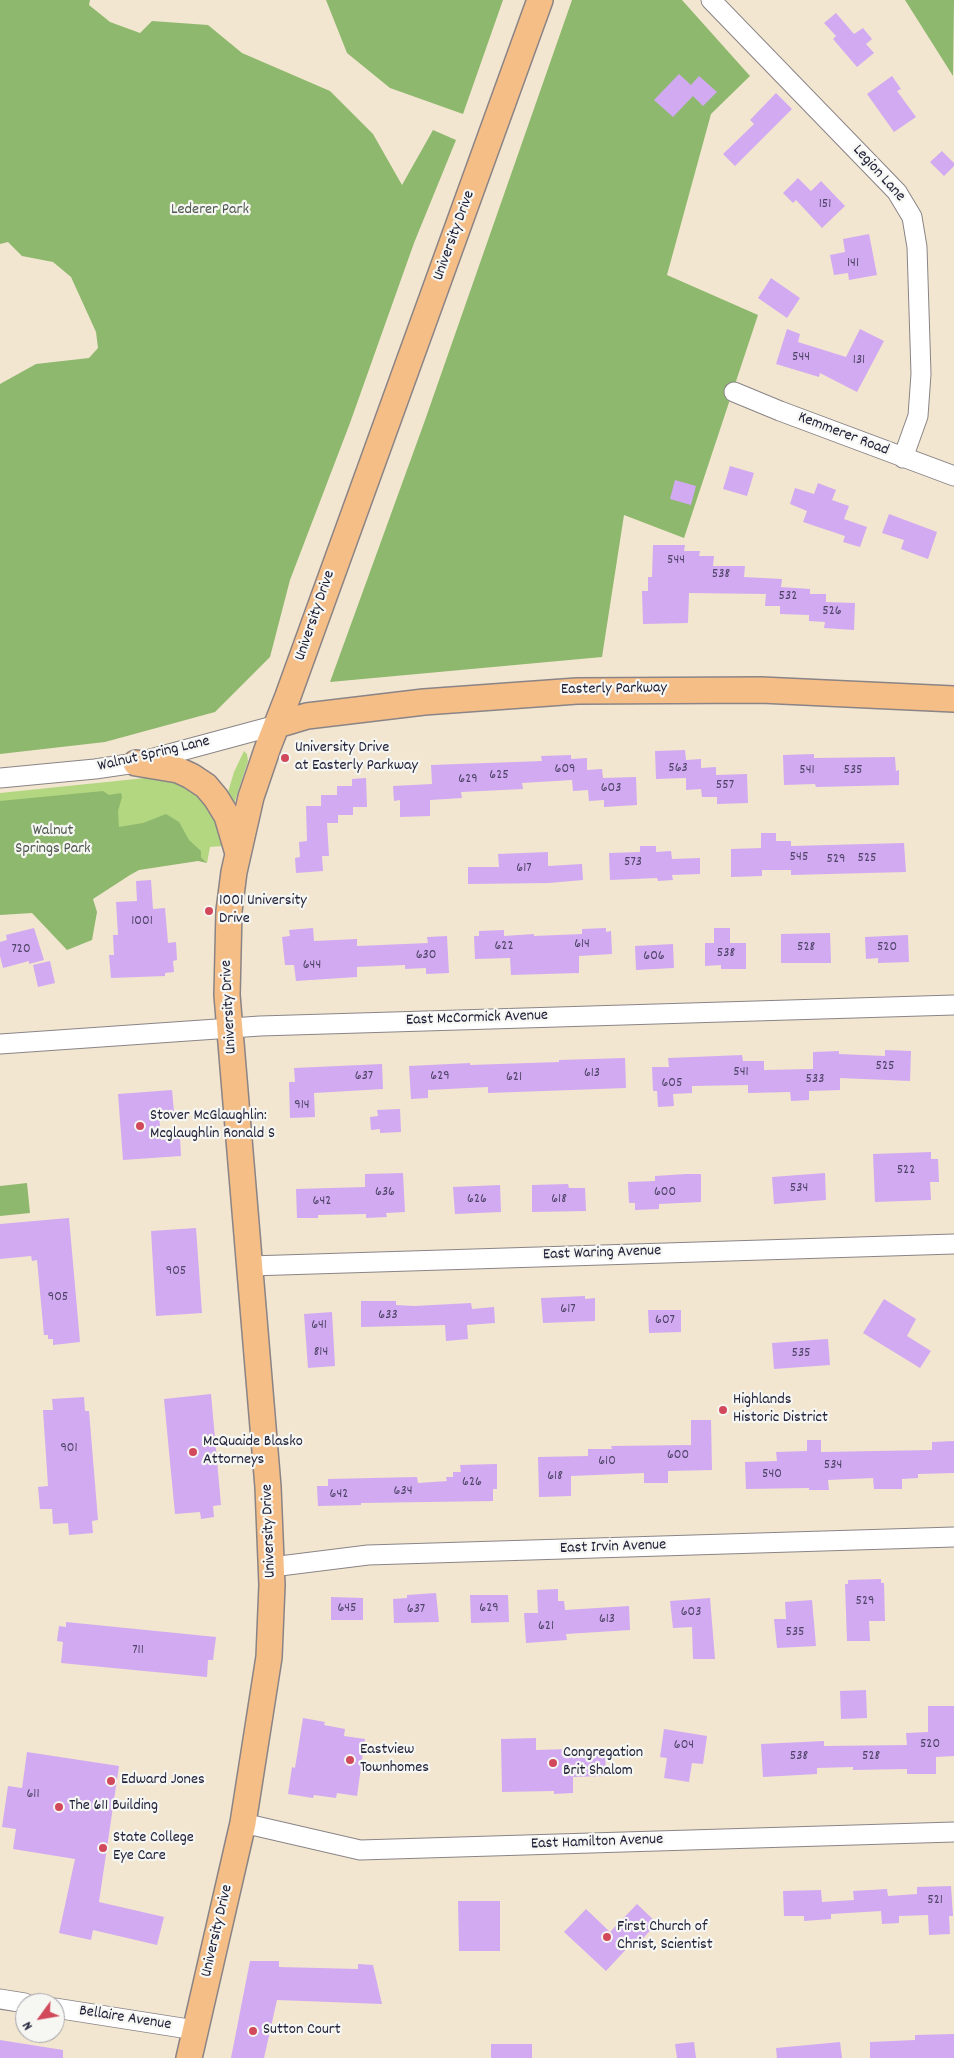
<!DOCTYPE html>
<style>
body{margin:0}
#map{position:relative;width:954px;height:2058px;overflow:hidden;background:#f2e6d0;font-family:Dekko,sans-serif}
canvas{display:block}
.north{position:absolute;left:15px;top:1993px;width:50px;height:50px;box-sizing:border-box;background:#f6f6f2;border:1px solid #a1a1a9;border-radius:50%;rotate:238deg;font-size:14px;font-weight:700;line-height:20px;text-align:center;color:#22223b}
.north::after{content:'';display:block;margin:auto;width:18px;height:22px;background:#d1495b;clip-path:polygon(50% 0,100% 100%,50% 72%,0 100%)}
</style>
<div id="map">
<canvas width="954" height="2058"></canvas>
<div class="north">N</div>
</div>
<script>
const g = document.querySelector('canvas').getContext('2d');
g.lineJoin = 'round';
function fill(path, color) { g.fillStyle = color; g.fill(path, 'evenodd'); }
const poly = rows => new Path2D(rows.map(r => 'M' + r).join(''));
function stroke(path, color, width, dash) { g.strokeStyle = color; g.lineWidth = width; g.lineCap = dash ? 'butt' : 'round'; g.setLineDash(dash || []); g.stroke(path); }
function label(font, color, halo, rows, align = 'center') {
  g.font = font + ' Dekko,sans-serif'; g.lineWidth = 4.5; g.setLineDash([]); g.textBaseline = 'middle'; g.strokeStyle = halo; g.fillStyle = color; for (const [text, x, y, turn = 0] of rows) {
    g.save(); g.translate(x, y); g.rotate((+turn || 0) * Math.PI / 180); g.textAlign = isNaN(turn) ? turn : align; if (halo) g.strokeText(text, 0, 0); g.fillText(text, 0, 0); g.restore();
  }
}
fill(poly([
 [244,751,247,754,248,761,233,807,225,802,234,772],
 [155,777,184,781,216,812,223,846,210,847,207,863,201,857,201,851,0,903,0,793]
]), '#b3d780');
fill(poly([
 [0,0,90,0,89,5,110,22,140,33,152,21,208,25,242,53,330,91,373,134,402,185,433,130,456,140,414,243,350,423,290,580,270,657,215,712,105,742,0,754,0,384,36,364,89,358,98,348,96,332,71,277,53,262,22,256,8,242,0,244],
 [326,0,503,0,463,114,390,88,347,53],
 [572,0,682,0,750,76,711,114,667,275,758,315,684,538,624,515,602,657,330,682,424,423],
 [905,0,954,0,953,76],
 [103,791,109,795,121,793,122,797,118,811,119,827,143,823,166,814,179,822,189,840,201,851,201,857,207,863,198,861,139,870,130,875,93,899,97,912,92,940,67,950,32,913,0,915,0,801],
 [27,1183,30,1213,0,1216,0,1186]
]), '#8eb86e');
fill(poly([
 [836,13,854,34,863,28,872,39,866,44,874,53,857,67,833,39,836,36,824,23],
 [679,74,691,85,699,76,717,92,703,106,693,96,673,117,654,100],
 [892,76,901,89,897,91,916,117,894,132,867,94],
 [776,93,792,109,735,166,723,154,754,124,750,120],
 [942,151,954,163,954,166,944,176,930,162],
 [798,178,811,191,821,181,845,206,822,228,796,200,793,203,783,193],
 [869,234,877,275,849,280,848,273,834,275,830,255,845,252,843,239],
 [771,278,800,298,787,318,758,298],
 [787,329,800,334,798,342,846,357,860,329,884,341,857,392,820,373,819,377,776,364],
 [730,466,754,473,747,496,723,489],
 [675,480,696,486,691,505,670,499],
 [818,483,836,490,832,500,849,506,844,519,867,527,860,547,843,542,845,536,803,522,807,511,790,504,795,488,814,494],
 [889,514,937,532,928,559,901,549,904,540,882,533],
 [653,545,685,545,684,551,700,551,699,556,714,556,713,566,745,566,744,577,782,579,781,587,810,589,810,594,826,594,826,602,855,603,854,630,824,628,825,622,809,621,809,615,780,614,780,606,765,606,766,594,689,593,688,623,643,624,642,591,648,591,648,577,652,577],
 [685,750,686,760,701,759,701,768,716,767,716,775,747,774,748,803,717,804,717,797,702,797,701,789,686,790,686,778,656,779,655,751],
 [814,754,814,758,895,757,896,771,899,770,899,785,816,787,815,784,784,785,783,755],
 [571,755,571,759,587,758,587,770,602,769,603,778,636,777,637,805,604,807,604,800,589,801,588,790,573,791,572,780,522,783,523,789,461,792,462,798,430,800,430,816,400,817,400,800,394,801,393,786,432,784,431,765,542,761,541,756],
 [366,778,367,807,353,807,353,815,338,815,338,823,327,823,329,856,322,856,323,871,296,873,295,858,300,857,299,842,307,841,306,806,321,806,321,795,337,795,337,786,352,786,352,779],
 [761,833,776,833,776,841,791,841,791,846,904,843,906,872,791,875,791,870,762,870,762,876,731,877,731,849,761,848],
 [640,846,656,846,656,852,671,851,672,859,700,858,700,874,672,875,673,880,658,881,657,878,610,880,609,853,640,852],
 [548,852,548,866,582,864,583,880,549,883,468,884,468,867,499,867,498,854],
 [151,880,153,909,165,908,168,943,176,942,177,960,173,961,174,972,165,973,165,976,111,978,109,955,114,955,113,935,118,935,116,902,137,901,136,881],
 [34,928,44,960,29,964,29,961,3,968,0,956,0,942,7,940,6,935],
 [313,928,314,941,357,939,357,946,428,943,427,937,447,936,449,973,426,974,426,968,405,969,405,965,357,967,357,977,296,981,294,965,285,965,282,937,290,936,289,930],
 [606,928,606,932,611,931,612,954,579,956,579,973,511,975,510,958,475,959,474,936,479,936,479,931,504,930,504,936,534,934,534,936,582,934,582,929],
 [714,928,730,928,730,943,746,943,746,969,721,969,721,965,705,966,705,943,714,943],
 [830,933,831,963,781,963,781,934],
 [908,935,909,962,878,963,878,958,866,959,865,937],
 [673,944,674,968,636,970,635,946],
 [50,961,55,983,38,987,33,965],
 [885,1050,911,1051,910,1081,840,1078,840,1090,809,1091,809,1100,791,1101,790,1092,748,1093,748,1085,692,1086,692,1093,673,1094,674,1106,658,1107,657,1091,653,1091,652,1067,669,1067,668,1058,742,1055,743,1061,764,1061,764,1070,813,1069,813,1052,839,1051,839,1054,885,1056],
 [625,1058,626,1088,488,1093,488,1087,428,1090,428,1098,411,1099,409,1066,470,1063,470,1065,559,1062,559,1060],
 [382,1064,383,1089,314,1093,315,1117,290,1118,289,1082,295,1082,294,1068],
 [172,1090,174,1112,159,1113,161,1140,180,1138,181,1156,123,1160,118,1094],
 [400,1109,401,1132,380,1133,380,1129,371,1130,370,1117,378,1116,377,1110],
 [931,1152,931,1159,938,1159,939,1182,930,1182,931,1200,875,1202,873,1154],
 [403,1173,405,1212,386,1213,387,1217,366,1218,366,1214,318,1215,318,1218,297,1218,296,1189,365,1187,365,1174],
 [825,1173,826,1200,774,1204,772,1177],
 [686,1174,701,1174,701,1202,659,1204,659,1209,635,1210,635,1203,629,1203,628,1182,655,1181,655,1176],
 [568,1184,569,1188,585,1188,586,1211,532,1212,532,1185],
 [500,1185,501,1212,455,1214,453,1187],
 [69,1218,80,1342,53,1345,53,1339,48,1339,48,1335,44,1335,37,1260,32,1261,31,1256,0,1259,0,1224],
 [196,1228,202,1313,156,1316,151,1231],
 [585,1296,585,1299,595,1298,595,1321,543,1323,541,1298],
 [884,1299,916,1319,907,1336,931,1351,920,1368,863,1333],
 [361,1301,396,1301,396,1305,414,1306,471,1303,472,1309,494,1307,495,1323,467,1325,468,1339,446,1341,445,1325,361,1327],
 [648,1310,681,1310,681,1332,649,1333],
 [332,1312,335,1366,308,1368,304,1314],
 [828,1339,830,1365,774,1369,772,1343],
 [211,1394,221,1505,213,1506,214,1517,201,1519,200,1512,175,1514,164,1399],
 [84,1397,85,1411,89,1411,98,1520,92,1521,93,1533,69,1535,68,1523,53,1524,52,1509,40,1509,38,1487,48,1486,43,1410,53,1410,52,1399],
 [691,1420,711,1420,712,1470,668,1471,668,1483,644,1483,644,1473,571,1476,571,1496,539,1497,538,1457,588,1456,588,1449,612,1449,611,1446,691,1445],
 [807,1440,821,1440,821,1452,932,1450,932,1442,954,1441,954,1473,918,1474,918,1478,902,1479,902,1489,874,1489,873,1478,828,1480,829,1490,809,1490,809,1488,746,1489,745,1462,777,1461,776,1452,807,1451],
 [497,1464,497,1489,493,1489,493,1501,361,1503,361,1505,318,1506,317,1486,328,1486,328,1479,417,1477,418,1483,447,1481,446,1477,453,1477,453,1472,461,1472,460,1465],
 [881,1579,881,1583,884,1583,885,1621,869,1621,870,1641,847,1641,845,1584,848,1584,848,1580],
 [558,1589,558,1601,564,1601,565,1610,629,1606,630,1630,566,1634,567,1640,526,1643,524,1613,538,1613,537,1590],
 [436,1593,439,1622,394,1623,393,1599,407,1598,407,1595],
 [470,1595,508,1595,509,1622,471,1623],
 [331,1597,363,1598,363,1620,331,1620],
 [710,1598,715,1659,693,1659,692,1627,673,1628,670,1601],
 [812,1600,816,1646,777,1648,774,1619,786,1619,785,1602],
 [66,1622,216,1637,213,1660,208,1660,207,1677,61,1663,63,1642,57,1641,59,1626,66,1627],
 [866,1690,867,1718,841,1719,840,1691],
 [928,1706,954,1706,954,1756,936,1757,936,1774,907,1774,907,1769,853,1770,853,1767,817,1768,817,1774,763,1777,761,1744,824,1741,824,1746,907,1745,906,1733,928,1732],
 [303,1718,325,1722,324,1725,345,1729,344,1736,365,1739,357,1796,337,1793,336,1798,314,1795,313,1798,288,1794,292,1767,295,1768],
 [664,1729,707,1736,703,1764,692,1763,689,1782,664,1778,667,1758,660,1757],
 [536,1738,536,1750,605,1748,606,1776,573,1777,573,1793,554,1794,554,1791,502,1792,501,1739],
 [27,1752,119,1766,99,1902,164,1917,157,1945,93,1930,91,1940,59,1933,75,1859,13,1849,16,1829,2,1827,8,1786,22,1788],
 [951,1886,953,1916,949,1916,950,1934,929,1935,928,1915,899,1916,899,1923,882,1924,881,1911,831,1914,831,1919,804,1921,804,1916,784,1916,783,1891,821,1890,822,1902,854,1900,853,1891,887,1889,888,1896,917,1894,917,1887],
 [458,1901,500,1901,500,1951,459,1951],
 [637,1904,657,1923,635,1947,631,1944,606,1971,564,1932,586,1909,610,1932],
 [250,1961,279,1961,279,1967,358,1969,358,1964,373,1965,382,2004,277,2000,264,2058,231,2058],
 [954,2034,954,2058,870,2058,870,2042,915,2040,915,2035],
 [0,2040,63,2050,63,2058,0,2058],
 [694,2042,696,2058,677,2058,675,2044],
 [840,2042,842,2058,777,2058,776,2048],
 [491,2044,532,2044,532,2058,491,2058]
]), '#d2aaf1');
const minor = poly([
 [711,0,897,192,912,217,917,247,921,374,918,416,903,458],
 [734,392,780,411,954,476],
 [0,778,95,769,136,763,277,725],
 [0,1044,260,1026,954,1005],
 [250,1266,954,1244],
 [272,1567,368,1555,954,1537],
 [243,1823,360,1850,954,1832],
 [0,1999,25,2003],
 [55,2008,195,2030]
]);
const major = poly([
 [277,725,307,716,424,702,577,691,761,690,954,699],
 [136,763,178,770,191,776,206,786,216,798,227,816,237,850],
 [189,2058,243,1823,269,1657,272,1585,268,1487,227,995,229,911,234,872,251,797,268,747,288,696,540,0]
]);
stroke(minor, '#8a8486', 21);
stroke(major, '#8a8486', 28);
stroke(minor, '#fff', 19);
stroke(major, '#f6be87', 25);
for (const [x, y, r, color] of [
 [285,758,5,"#d1495b"],
 [209,911,5,"#d1495b"],
 [140,1126,5,"#d1495b"],
 [723,1410,5,"#d1495b"],
 [193,1452,5,"#d1495b"],
 [350,1760,5,"#d1495b"],
 [553,1763,5,"#d1495b"],
 [111,1781,5,"#d1495b"],
 [59,1807,5,"#d1495b"],
 [103,1848,5,"#d1495b"],
 [607,1937,5,"#d1495b"],
 [253,2031,5,"#d1495b"]
]) { const dot = new Path2D(); dot.arc(x, y, r, 0, 2 * Math.PI); g.fillStyle = color; g.fill(dot); stroke(dot, '#f6f6f2', 2); }
label('14px', '#4e4468', null, [
 ["151",825,205],
 ["141",853,264],
 ["544",801,358],
 ["131",859,361],
 ["544",676,561],
 ["538",721,575],
 ["532",788,597],
 ["526",832,612],
 ["563",678,769],
 ["609",565,770],
 ["541",807,771],
 ["535",853,771],
 ["625",499,776],
 ["629",468,780],
 ["557",725,786],
 ["603",611,789],
 ["545",799,858],
 ["525",867,859],
 ["529",836,860],
 ["573",633,863],
 ["617",524,869],
 ["1001",142,922],
 ["614",582,945],
 ["622",504,947],
 ["528",806,948],
 ["520",887,948],
 ["720",21,950],
 ["538",726,954],
 ["630",426,956],
 ["606",654,957],
 ["644",312,966],
 ["525",885,1067],
 ["541",741,1073],
 ["613",592,1074],
 ["637",364,1077],
 ["629",440,1077],
 ["621",514,1078],
 ["533",815,1080],
 ["605",672,1084],
 ["914",302,1106],
 ["522",906,1171],
 ["534",799,1189],
 ["636",385,1193],
 ["600",665,1193],
 ["626",477,1200],
 ["618",559,1200],
 ["642",322,1202],
 ["905",176,1272],
 ["905",58,1298],
 ["617",568,1310],
 ["633",388,1316],
 ["607",665,1321],
 ["641",319,1326],
 ["814",321,1353],
 ["535",801,1354],
 ["901",69,1449],
 ["600",678,1456],
 ["610",607,1462],
 ["534",833,1466],
 ["540",772,1475],
 ["618",555,1477],
 ["626",472,1483],
 ["634",403,1492],
 ["642",339,1495],
 ["529",865,1602],
 ["645",347,1609],
 ["629",489,1609],
 ["637",416,1610],
 ["603",691,1613],
 ["613",607,1620],
 ["621",546,1627],
 ["535",795,1633],
 ["711",138,1651],
 ["520",930,1745],
 ["604",684,1746],
 ["538",799,1757],
 ["528",871,1757],
 ["611",33,1795],
 ["521",935,1901]
]);
label('16px', '#22223b', '#f6f6f2', [
 ["Legion Lane",878,174,48],
 ["University Drive",455,236,-70],
 ["Kemmerer Road",843,435,21],
 ["University Drive",316,616,-71],
 ["Easterly Parkway",614,690,-1],
 ["Walnut Spring Lane",154,755,-13],
 ["University Drive",230,1007,-93],
 ["East McCormick Avenue",477,1019,-2],
 ["East Waring Avenue",602,1254,-2],
 ["University Drive",270,1531,-92],
 ["East Irvin Avenue",613,1548,-2],
 ["East Hamilton Avenue",597,1843,-2],
 ["University Drive",218,1931,-77],
 ["Bellaire Avenue",125,2019,9]
]);
label('16px', '#4e5850', '#f6f6f2', [
 ["Lederer Park",210,211],
 ["Walnut",53,832],
 ["Springs Park",53,850]
]);
label('16px', '#22223b', '#f6f6f2', [
 ["University Drive",295,749],
 ["at Easterly Parkway",295,767],
 ["1001 University",219,902],
 ["Drive",219,920],
 ["Stover McGlaughlin:",150,1117],
 ["Mcglaughlin Ronald S",150,1135],
 ["Highlands",733,1401],
 ["Historic District",733,1419],
 ["McQuaide Blasko",203,1443],
 ["Attorneys",203,1461],
 ["Eastview",360,1751],
 ["Townhomes",360,1769],
 ["Congregation",563,1754],
 ["Brit Shalom",563,1772],
 ["Edward Jones",121,1781],
 ["The 611 Building",69,1807],
 ["State College",113,1839],
 ["Eye Care",113,1857],
 ["First Church of",617,1928],
 ["Christ, Scientist",617,1946],
 ["Sutton Court",263,2031]
], 'left');
</script>
